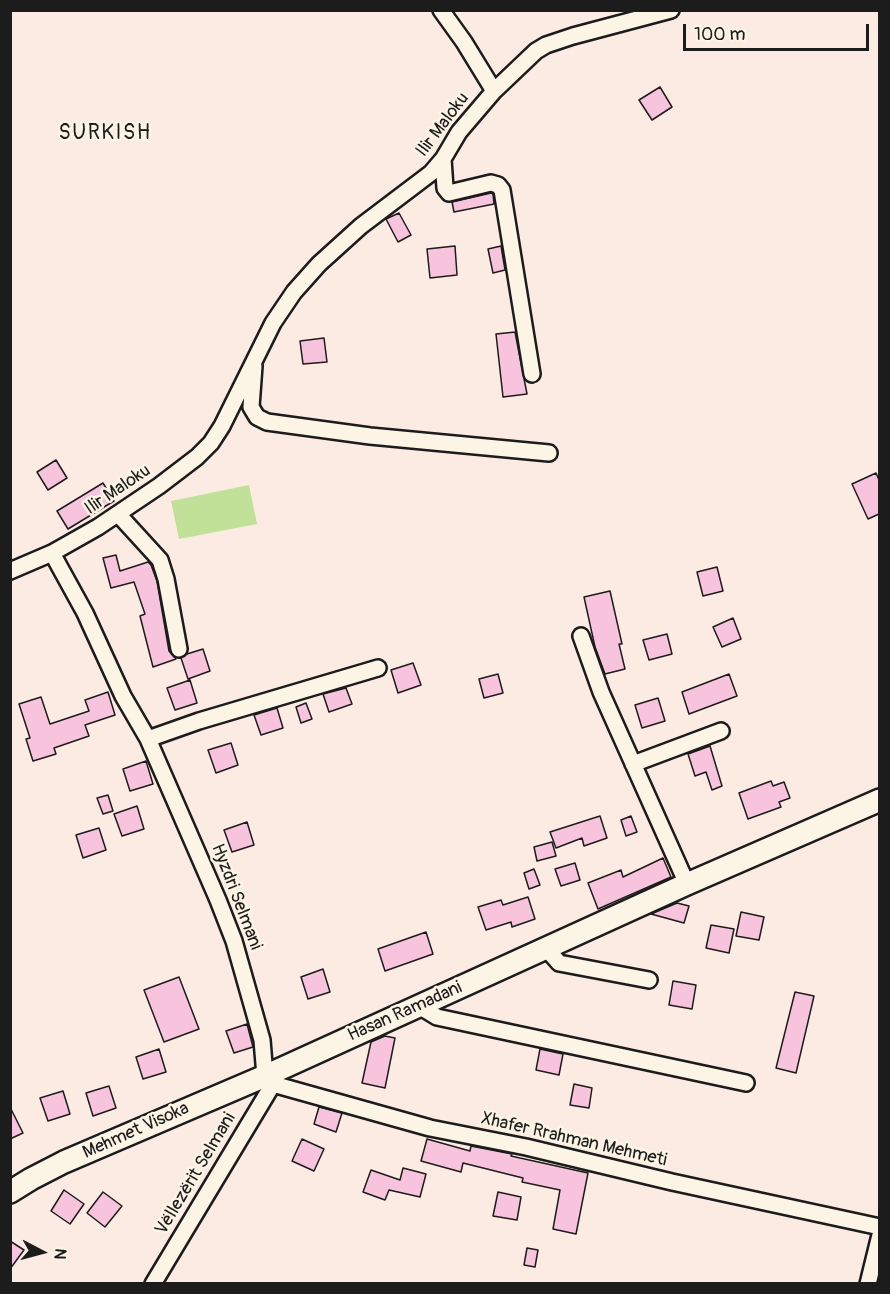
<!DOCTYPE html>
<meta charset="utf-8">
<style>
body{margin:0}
#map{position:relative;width:890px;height:1294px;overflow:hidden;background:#fbebe3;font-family:Pangolin,sans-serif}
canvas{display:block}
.frame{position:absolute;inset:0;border:12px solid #1c1c1c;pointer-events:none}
.north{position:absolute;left:12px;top:1222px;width:60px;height:60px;-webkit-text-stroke:4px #fcf5e5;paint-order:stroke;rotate:96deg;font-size:16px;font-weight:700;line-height:24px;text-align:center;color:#1c1c1c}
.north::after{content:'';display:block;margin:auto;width:21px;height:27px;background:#1c1c1c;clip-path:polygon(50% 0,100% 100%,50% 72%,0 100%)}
.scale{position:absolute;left:683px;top:24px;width:186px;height:27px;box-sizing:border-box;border:3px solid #1c1c1c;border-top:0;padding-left:8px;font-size:18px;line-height:21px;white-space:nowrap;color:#1c1c1c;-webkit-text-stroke:4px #fcf5e5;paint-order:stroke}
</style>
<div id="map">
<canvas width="890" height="1294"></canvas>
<div class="frame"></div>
<div class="north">N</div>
<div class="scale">100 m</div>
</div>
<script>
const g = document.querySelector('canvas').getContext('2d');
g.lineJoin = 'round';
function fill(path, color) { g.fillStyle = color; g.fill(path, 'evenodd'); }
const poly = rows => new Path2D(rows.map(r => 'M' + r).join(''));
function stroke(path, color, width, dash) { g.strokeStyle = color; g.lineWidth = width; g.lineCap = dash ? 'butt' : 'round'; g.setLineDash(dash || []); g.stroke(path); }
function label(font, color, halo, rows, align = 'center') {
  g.font = font + ' Pangolin,sans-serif'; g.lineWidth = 5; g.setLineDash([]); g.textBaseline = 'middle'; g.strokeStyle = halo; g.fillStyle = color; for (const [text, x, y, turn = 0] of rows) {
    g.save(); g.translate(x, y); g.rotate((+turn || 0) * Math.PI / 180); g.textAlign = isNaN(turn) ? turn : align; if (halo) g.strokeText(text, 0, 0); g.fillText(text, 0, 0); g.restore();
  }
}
fill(poly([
 [249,485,257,524,179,539,171,501]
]), '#c1e199');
const building = poly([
 [660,87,672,107,652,120,639,100,660,87],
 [491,193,493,194,494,204,454,212,452,202,491,193],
 [399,213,411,235,398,242,386,219,399,213],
 [455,246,457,275,430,278,427,249,455,246],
 [501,246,505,270,493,273,488,249,501,246],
 [515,332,527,394,503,397,496,334,515,332],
 [324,338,327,362,303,364,300,341,324,338],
 [56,460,67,478,48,490,37,472,56,460],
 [876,473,879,480,879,514,868,519,852,484,876,473],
 [103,483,114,501,68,529,57,511,103,483],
 [116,555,120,571,148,562,151,565,157,581,169,651,176,659,153,667,140,616,145,614,134,582,111,588,103,558,116,555],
 [717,567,723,591,703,596,697,572,717,567],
 [610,591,622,644,619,644,625,669,605,674,595,647,584,597,610,591],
 [733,618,741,639,722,647,713,627,733,618],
 [667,634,672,654,649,660,643,640,667,634],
 [203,649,210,671,188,679,181,658,187,654,203,649],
 [413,663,421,685,398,693,391,670,413,663],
 [498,674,503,693,484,698,479,679,498,674],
 [729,674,737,696,689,714,682,692,729,674],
 [190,680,197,703,175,710,167,688,190,680],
 [346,688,352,704,329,712,323,694,346,688],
 [108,692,115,715,85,725,89,736,54,748,56,754,33,761,26,739,30,738,19,704,41,697,50,724,89,711,85,700,108,692],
 [658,698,665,721,642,728,635,705,658,698],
 [306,703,312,719,301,723,296,707,306,703],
 [277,708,283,728,261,735,254,715,277,708],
 [231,743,238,765,216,773,208,750,231,743],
 [710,746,722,786,712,790,706,772,695,776,688,754,710,746],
 [146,761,153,784,130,791,123,769,146,761],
 [771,781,773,786,784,782,790,798,779,802,781,807,748,819,739,793,771,781],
 [108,795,113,811,103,814,97,798,108,795],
 [137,806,144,829,122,836,114,814,137,806],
 [600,816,607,838,584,846,582,838,556,848,550,832,600,816],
 [631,816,637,832,626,836,621,820,631,816],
 [247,822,254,845,232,852,224,830,247,822],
 [99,828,106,850,83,858,76,835,99,828],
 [552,842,556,856,537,861,534,847,552,842],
 [663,858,671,877,598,909,588,883,621,870,623,877,663,858],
 [575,863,580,880,561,886,555,869,575,863],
 [534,869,540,885,529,889,524,873,534,869],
 [528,897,535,919,512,927,511,922,486,930,478,907,501,900,503,905,528,897],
 [677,903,689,906,684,923,651,914,677,903],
 [741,912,764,917,759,940,736,936,741,912],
 [711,925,734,929,729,953,706,948,711,925],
 [426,932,433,954,385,971,378,949,426,932],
 [323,969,330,992,308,999,301,977,323,969],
 [179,977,199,1029,164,1042,144,990,179,977],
 [673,981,696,985,692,1009,669,1005,673,981],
 [795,992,814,996,796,1073,776,1068,795,992],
 [247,1024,253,1047,234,1053,226,1031,247,1024],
 [385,1036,395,1038,385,1088,362,1083,371,1042,385,1036],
 [159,1049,166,1072,143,1079,136,1057,159,1049],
 [540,1049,563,1054,559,1075,536,1070,540,1049],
 [574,1084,592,1088,589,1108,570,1105,574,1084],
 [109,1086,116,1108,93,1116,86,1093,109,1086],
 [63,1091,70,1114,48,1121,40,1098,63,1091],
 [10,1107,23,1133,10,1139,10,1107],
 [319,1107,342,1113,336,1132,314,1124,319,1107],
 [302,1139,324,1149,314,1171,292,1161,302,1139],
 [427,1139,470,1151,471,1146,512,1154,511,1156,588,1173,576,1234,553,1229,560,1190,522,1182,523,1178,463,1163,461,1172,421,1161,427,1139],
 [403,1168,426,1174,420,1197,389,1190,385,1200,363,1192,371,1170,400,1180,403,1168],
 [64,1190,84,1204,70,1224,51,1211,64,1190],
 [103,1192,122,1206,105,1227,87,1213,103,1192],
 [498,1192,521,1197,517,1220,493,1216,498,1192],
 [10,1241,24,1250,10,1269,10,1241],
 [527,1248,538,1250,535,1267,524,1265,527,1248]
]);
fill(building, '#f8c3dd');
stroke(building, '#1c1c1c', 1.5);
const street = poly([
 [441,10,464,42,494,91],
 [443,159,445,188,449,193,491,183,498,185,502,190,532,374],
 [254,366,251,407,257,417,267,422,370,436,549,453],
 [118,514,160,560,166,579,179,649],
 [52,553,85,613,123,696,148,739,218,900,234,941,262,1040,265,1076,273,1084,430,1128,526,1147,672,1182,880,1227],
 [10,571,52,553,98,527,159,486,197,457,211,443,222,426,273,323,294,292,319,264,361,226,431,173,443,159,459,132,494,91,536,51,546,45,573,36,671,10],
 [581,636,601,692,687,884],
 [148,739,199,721,378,668],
 [633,764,721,731],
 [546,948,559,963,649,980],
 [419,1006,437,1017,746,1083],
 [153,1284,273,1084],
 [868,1284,880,1235]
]);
const secondary = poly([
 [10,1192,31,1179,64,1162,265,1076,687,884,880,800]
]);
stroke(street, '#1c1c1c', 20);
stroke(secondary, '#1c1c1c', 26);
stroke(street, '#fcf5e5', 15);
stroke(secondary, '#fcf5e5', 21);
label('18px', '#1c1c1c', '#fcf5e5', [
 ["Ilir Maloku",443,125,-53],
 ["Ilir Maloku",118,490,-34],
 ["Hyzdri Selmani",236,897,69],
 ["Hasan Ramadani",405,1012,-24],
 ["Mehmet Visoka",136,1131,-24],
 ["Xhafer Rrahman Mehmeti",574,1140,13],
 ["Vëllezërit Selmani",196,1174,-59]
]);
g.letterSpacing = '1.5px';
label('21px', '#1c1c1c', '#fcf5e5', [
 ["SURKISH",105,134]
]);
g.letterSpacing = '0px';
</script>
